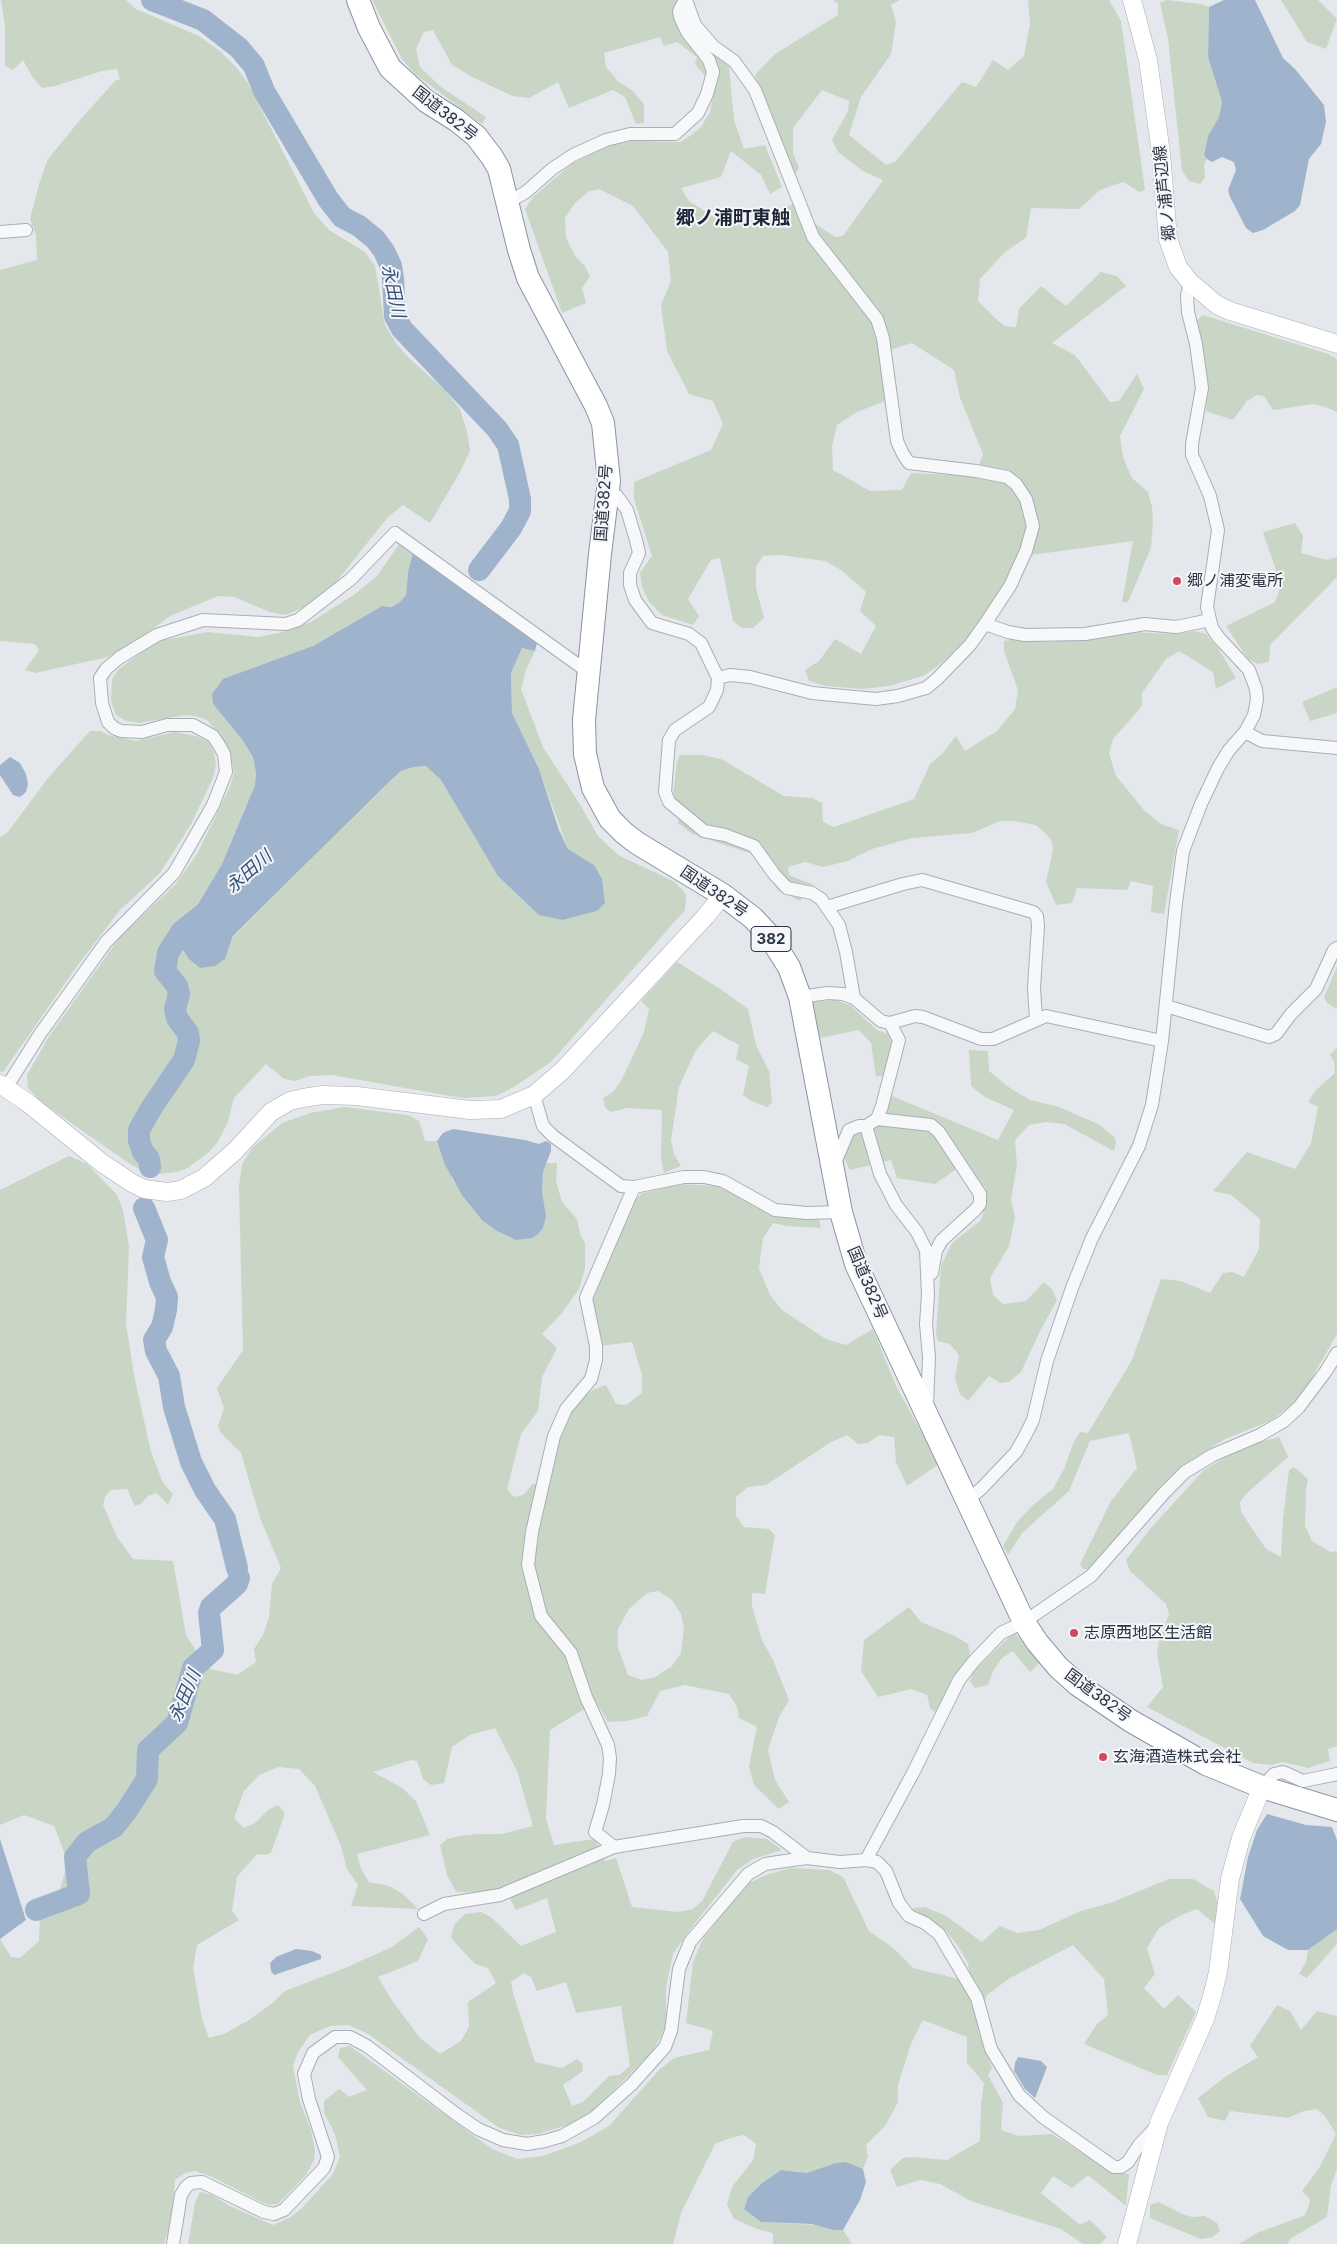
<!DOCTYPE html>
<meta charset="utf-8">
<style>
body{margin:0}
canvas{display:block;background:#e4e7ec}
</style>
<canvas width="1337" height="2244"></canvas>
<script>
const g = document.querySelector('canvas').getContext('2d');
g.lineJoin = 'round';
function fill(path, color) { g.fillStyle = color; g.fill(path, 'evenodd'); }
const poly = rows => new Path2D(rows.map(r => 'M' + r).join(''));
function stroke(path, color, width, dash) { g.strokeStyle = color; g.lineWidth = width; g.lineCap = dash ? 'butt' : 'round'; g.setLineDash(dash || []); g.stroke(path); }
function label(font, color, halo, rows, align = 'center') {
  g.font = font + ' Inter,"Noto Sans JP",sans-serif'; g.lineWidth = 4; g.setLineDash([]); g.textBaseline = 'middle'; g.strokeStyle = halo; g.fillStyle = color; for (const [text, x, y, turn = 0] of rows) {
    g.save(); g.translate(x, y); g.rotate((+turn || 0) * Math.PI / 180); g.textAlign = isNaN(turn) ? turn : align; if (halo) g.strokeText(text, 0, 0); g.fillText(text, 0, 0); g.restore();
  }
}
fill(poly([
 [1,0,126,0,136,9,199,36,221,52,236,67,248,83,314,213,329,230,365,252,375,266,385,325,396,343,408,357,445,390,460,409,467,432,470,451,460,472,430,523,403,505,388,517,333,586,316,602,286,615,269,612,235,597,218,596,170,616,126,649,108,657,35,673,25,670,39,650,35,644,0,641,0,270,37,260,36,235,30,219,39,184,48,159,80,120,115,81,120,79,117,69,102,71,55,86,42,88,33,78,23,60,13,70,5,66,5,27],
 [372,0,677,0,673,14,677,26,689,42,700,38,729,67,734,120,744,149,765,145,782,187,770,194,761,175,731,151,721,177,681,188,689,201,717,219,753,221,770,219,779,210,793,204,802,227,817,225,835,237,843,236,883,180,863,171,838,152,832,140,848,111,849,101,822,90,793,128,793,153,799,168,794,175,755,75,775,54,838,15,838,4,833,0,900,0,891,5,896,22,891,54,861,97,849,135,886,165,895,162,962,82,976,87,993,60,1008,70,1024,56,1030,24,1028,0,1109,0,1121,21,1145,190,1140,192,1123,182,1100,190,1079,209,1031,208,1026,238,1006,251,980,279,978,301,997,320,1005,326,1016,327,1019,309,1041,286,1066,306,1101,272,1117,276,1126,286,1052,343,1075,355,1110,402,1119,401,1137,374,1144,389,1120,436,1123,457,1132,478,1148,492,1152,507,1153,521,1151,548,1128,602,1122,602,1133,541,1017,557,1012,569,972,636,938,666,923,676,889,686,862,689,825,686,809,681,805,670,819,661,835,639,861,654,876,626,860,611,866,592,841,570,825,561,780,555,763,556,756,567,756,588,764,618,753,628,742,628,733,621,720,558,711,560,688,599,699,616,693,625,662,615,649,602,642,587,640,573,652,556,634,499,634,482,711,450,723,424,713,401,689,394,667,351,661,305,671,281,668,252,633,206,599,189,589,191,575,203,565,218,566,238,575,256,585,266,590,277,582,288,586,303,562,313,525,209,534,196,572,164,609,145,634,141,680,142,690,136,701,127,710,112,715,88,695,64,697,57,677,42,664,46,660,37,604,53,606,67,619,82,633,91,644,104,644,123,636,124,625,97,613,90,569,108,558,82,529,98,513,96,476,79,452,65,433,30,424,32,416,49,420,67,441,87,486,117,482,124,415,74,402,59],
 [912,343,954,370,960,398,983,454,975,476,911,473,902,490,870,491,833,470,832,446,837,425,857,412,885,401,880,353],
 [1166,0,1201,4,1209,7,1208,57,1222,102,1219,117,1208,136,1204,155,1207,159,1204,165,1205,178,1200,184,1189,181,1182,171,1168,39,1160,3],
 [1281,0,1318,0,1337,19,1326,49,1307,42],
 [1203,315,1328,354,1337,359,1337,412,1326,407,1313,404,1273,410,1264,396,1257,395,1247,401,1233,420,1206,411,1208,380,1196,321],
 [1295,523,1303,536,1301,553,1327,560,1337,557,1337,577,1270,645,1269,662,1258,664,1248,659,1226,626,1275,602,1281,585,1263,532],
 [400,543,413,553,408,572,406,595,400,602,391,607,382,606,213,704,241,738,253,757,256,773,255,785,222,864,182,931,225,959,233,937,389,782,401,771,414,767,426,766,441,780,461,812,563,920,597,911,594,865,568,849,539,769,512,713,511,673,522,647,535,651,526,670,521,689,543,747,579,803,598,836,618,855,675,882,686,894,685,910,551,1062,514,1087,496,1096,464,1098,444,1095,332,1075,310,1076,295,1081,284,1079,266,1064,234,1098,228,1122,217,1143,209,1152,186,1169,177,1172,160,1174,143,1171,127,1162,41,1102,28,1088,27,1075,48,1038,119,938,176,884,197,854,230,787,234,772,230,753,221,736,207,720,195,716,185,715,139,723,126,721,116,715,111,701,112,679,118,670,150,646,164,640,208,632,258,637,279,633,311,622,355,594,377,576],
 [1194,631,1206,634,1218,648,1236,678,1216,689,1213,672,1179,651,1166,659,1142,693,1142,706,1113,739,1109,753,1116,776,1144,810,1161,824,1179,830,1164,914,1151,912,1153,886,1131,881,1127,890,1077,888,1072,903,1056,905,1046,882,1053,850,1052,842,1047,835,1036,825,1013,821,1000,821,972,833,912,838,872,849,848,861,823,867,805,862,788,867,789,875,814,885,800,901,778,890,755,855,692,834,678,823,679,805,673,795,677,761,680,755,702,755,721,759,784,796,812,798,822,803,823,822,834,827,914,799,930,764,942,754,956,736,965,751,997,731,1015,709,1018,690,1004,651,1004,641,1018,638,1052,642,1128,632,1174,634],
 [1337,687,1337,713,1310,721,1302,702],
 [90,731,101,731,108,735,136,741,175,732,196,736,208,742,214,752,216,765,213,778,191,824,160,873,120,910,75,969,3,1072,0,1071,0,837,8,832,48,778],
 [677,962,722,990,748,1009,756,1045,769,1071,772,1102,767,1107,751,1101,743,1095,749,1066,736,1059,739,1045,713,1031,696,1050,679,1087,671,1140,674,1154,681,1166,664,1173,661,1157,662,1110,627,1108,610,1112,605,1107,603,1098,614,1091,622,1079,644,1032,649,1009,641,1001],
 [1337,967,1337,1009,1327,1003,1324,997],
 [836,1000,850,1005,877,1030,888,1034,893,1046,884,1075,876,1077,871,1043,859,1030,820,1038,812,1002],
 [1337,1047,1337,1334,1306,1388,1291,1406,1270,1421,1225,1439,1180,1467,1089,1569,1083,1569,1080,1564,1111,1501,1137,1468,1129,1433,1090,1441,1069,1491,1022,1533,1008,1555,1003,1546,1017,1522,1032,1506,1053,1489,1064,1469,1073,1444,1080,1432,1088,1433,1132,1360,1161,1279,1181,1281,1210,1293,1223,1273,1232,1272,1244,1277,1259,1249,1260,1219,1231,1195,1213,1191,1247,1152,1295,1169,1311,1143,1318,1107,1308,1102,1315,1091,1335,1073,1334,1062,1330,1055],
 [969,1050,988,1051,989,1071,1010,1088,1030,1100,1059,1107,1100,1125,1114,1137,1116,1142,1114,1151,1064,1124,1046,1122,1029,1125,1015,1140,1017,1165,1011,1199,1015,1218,1009,1246,990,1278,993,1295,1003,1304,1026,1301,1044,1282,1052,1289,1057,1300,1041,1329,1021,1372,1009,1382,1000,1383,989,1376,968,1401,960,1394,955,1378,959,1355,950,1344,938,1341,936,1334,941,1266,952,1243,981,1220,987,1199,986,1189,965,1163,935,1184,897,1178,891,1160,850,1170,844,1158,854,1131,881,1123,892,1096,998,1140,1014,1110,985,1097,971,1086],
 [345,1107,408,1115,419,1121,425,1141,437,1141,453,1181,482,1220,546,1216,542,1191,543,1172,545,1163,557,1163,556,1181,562,1202,577,1219,580,1234,585,1243,585,1268,579,1289,562,1313,542,1334,557,1348,542,1377,538,1411,521,1434,507,1489,514,1497,523,1495,533,1484,548,1485,560,1431,580,1399,593,1390,606,1385,616,1404,626,1405,642,1393,642,1375,632,1342,600,1346,592,1301,633,1203,642,1193,680,1184,716,1186,739,1194,779,1217,819,1220,821,1228,787,1226,773,1223,763,1238,759,1268,770,1295,782,1310,826,1339,846,1345,873,1329,896,1386,939,1464,907,1486,896,1462,894,1437,879,1435,868,1443,858,1444,847,1435,831,1442,766,1485,748,1487,736,1497,736,1516,744,1527,769,1529,775,1535,765,1594,752,1593,752,1606,762,1640,773,1660,789,1700,779,1717,768,1750,775,1780,789,1802,779,1809,754,1785,749,1766,757,1727,739,1718,737,1707,729,1694,685,1685,660,1691,647,1716,627,1721,608,1722,596,1702,550,1730,546,1819,554,1845,595,1839,605,1861,616,1858,632,1907,678,1912,693,1909,702,1901,733,1842,745,1837,767,1839,782,1850,753,1859,737,1870,689,1931,673,1954,666,1986,666,2027,652,2052,596,2108,571,2124,538,2134,520,2135,498,2127,368,2034,349,2025,330,2026,310,2035,298,2052,293,2066,300,2102,311,2130,315,2151,314,2160,306,2175,278,2204,268,2205,210,2176,195,2171,185,2173,175,2180,171,2221,164,2244,0,2244,0,1939,11,1957,20,1958,39,1941,40,1911,56,1905,65,1871,64,1852,54,1826,24,1815,0,1825,0,1190,69,1156,87,1164,117,1195,123,1210,129,1247,126,1323,134,1375,151,1452,163,1483,173,1494,168,1505,157,1493,148,1496,141,1504,135,1506,127,1489,111,1490,105,1497,103,1505,117,1537,133,1559,173,1561,186,1635,207,1668,237,1675,256,1662,254,1649,263,1635,269,1617,272,1584,281,1568,260,1518,241,1453,221,1433,218,1426,224,1408,217,1388,243,1350,239,1187,242,1164,253,1147,282,1123,310,1113],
 [658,1591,672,1600,681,1614,684,1628,681,1653,672,1666,655,1677,642,1680,628,1675,618,1648,618,1629,629,1609,647,1593],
 [495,1728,517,1771,533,1826,502,1834,479,1834,460,1836,447,1839,440,1845,447,1875,456,1892,485,1893,504,1887,516,1910,547,1898,556,1932,521,1946,492,1918,481,1912,465,1914,454,1925,451,1938,475,1964,488,1968,496,1983,468,2002,469,2027,461,2041,440,2054,420,2038,391,1999,378,1977,418,1961,428,1939,419,1927,392,1947,345,1968,285,1991,271,2004,249,2020,224,2034,209,2038,202,2019,193,1968,197,1945,239,1920,232,1911,237,1877,257,1854,265,1855,271,1853,285,1813,278,1805,268,1810,255,1823,244,1828,234,1818,244,1791,259,1775,279,1767,299,1769,315,1786,341,1846,347,1869,358,1885,351,1906,418,1909,403,1894,389,1886,369,1882,361,1869,357,1854,430,1835,416,1801,402,1788,373,1772,411,1760,417,1761,423,1779,431,1785,444,1783,452,1747,470,1735],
 [524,1973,531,1977,537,1991,566,1982,576,2013,621,2006,630,2066,619,2075,609,2076,583,2102,572,2106,563,2085,583,2071,582,2063,577,2059,562,2068,535,2062,513,1993,511,1982],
 [1279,1437,1288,1457,1246,1494,1240,1502,1241,1512,1266,1549,1281,1557,1283,1519,1289,1470,1294,1467,1308,1479,1306,1489,1305,1526,1312,1541,1330,1552,1337,1551,1337,1746,1328,1749,1330,1761,1308,1768,1283,1762,1272,1765,1253,1763,1147,1707,1163,1687,1157,1653,1159,1641,1169,1614,1166,1604,1130,1571,1126,1560,1150,1529,1204,1470,1243,1447],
 [909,1607,921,1622,955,1636,968,1644,970,1655,935,1712,930,1708,927,1695,911,1689,878,1697,861,1671,864,1640],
 [1014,1632,1040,1662,1030,1672,1013,1651,1002,1658,993,1671,988,1685,975,1688,970,1681,973,1672],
 [791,1868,829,1870,843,1877,869,1931,892,1947,913,1968,959,1979,969,1972,968,1963,958,1946,946,1931,922,1917,912,1908,925,1907,946,1916,982,1942,1000,1926,1017,1933,1039,1930,1081,1911,1110,1903,1169,1879,1193,1879,1214,1891,1218,1904,1216,1925,1197,1909,1181,1915,1159,1928,1147,1948,1155,1974,1144,1988,1164,2009,1178,1995,1196,2012,1167,2075,1157,2075,1084,2044,1097,2024,1108,2015,1104,1979,1073,1945,1010,1978,987,1995,978,2021,978,2030,992,2068,988,2075,1003,2103,1001,2130,1019,2136,1052,2134,1099,2164,1117,2172,1129,2174,1126,2206,1088,2175,1072,2188,1053,2176,1041,2193,1080,2225,1090,2220,1107,2237,1100,2244,1083,2244,1061,2229,971,2201,940,2184,921,2180,897,2187,890,2170,903,2158,914,2157,947,2160,980,2141,981,2104,984,2083,967,2063,967,2037,923,2020,911,2044,898,2085,898,2102,885,2126,866,2145,868,2156,863,2169,846,2162,807,2173,781,2170,762,2183,748,2197,744,2209,761,2222,817,2225,833,2230,843,2230,852,2244,773,2244,773,2233,760,2230,734,2219,727,2205,732,2187,753,2160,756,2144,744,2135,730,2138,715,2144,681,2213,673,2244,188,2244,195,2203,200,2192,212,2195,230,2206,273,2225,291,2217,302,2208,333,2174,340,2157,335,2134,324,2113,324,2101,339,2089,349,2097,367,2090,338,2057,340,2048,350,2046,492,2149,517,2159,543,2156,579,2143,609,2126,659,2070,674,2058,709,2050,713,2031,686,2023,693,1962,703,1939,744,1885,769,1874],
 [1337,1929,1337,1944,1307,1978,1299,1974,1306,1962,1308,1950],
 [1277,2005,1290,2011,1301,2030,1317,2011,1337,2016,1337,2169,1331,2185,1327,2217,1290,2239,1287,2244,1239,2244,1259,2232,1304,2216,1309,2206,1310,2199,1302,2191,1319,2168,1336,2134,1325,2116,1317,2109,1304,2111,1288,2118,1230,2111,1225,2121,1208,2117,1198,2098,1225,2077,1258,2057,1250,2046],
 [1159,2202,1182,2214,1192,2217,1205,2216,1217,2223,1220,2231,1213,2237,1201,2239,1150,2218,1150,2205]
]), '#c9d6c5');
fill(poly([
 [1224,0,1255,0,1283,58,1295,69,1324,105,1326,122,1321,144,1309,159,1300,205,1295,211,1263,230,1253,233,1246,228,1230,197,1228,190,1236,170,1234,162,1222,157,1212,162,1207,159,1204,155,1208,136,1219,117,1222,102,1208,57,1209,7],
 [413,553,537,643,535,651,522,648,511,673,512,713,539,769,559,830,568,849,594,865,602,879,605,903,597,911,563,920,539,915,498,876,441,780,426,766,414,767,401,771,389,782,233,936,225,959,215,966,200,968,189,959,180,945,182,931,222,864,255,785,256,773,253,757,241,738,213,704,212,694,223,679,313,646,382,606,391,607,400,602,406,595,408,572],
 [10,757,20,763,26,774,28,784,26,792,20,797,13,795,0,775,0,765],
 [453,1129,525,1140,539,1144,546,1141,551,1144,551,1151,543,1172,542,1191,546,1216,543,1228,538,1234,532,1238,516,1240,497,1231,482,1220,462,1195,445,1165,437,1141,443,1133],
 [1267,1814,1306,1825,1332,1827,1337,1840,1337,1929,1308,1950,1288,1950,1263,1936,1240,1899,1248,1857,1257,1830],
 [0,1839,26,1920,0,1939],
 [296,1949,312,1951,321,1955,321,1959,274,1975,271,1971,270,1963,276,1957],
 [1018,2057,1041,2061,1047,2067,1035,2098,1025,2089,1014,2071,1015,2063],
 [846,2162,863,2169,866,2182,860,2200,843,2230,833,2230,812,2224,761,2222,744,2209,748,2197,762,2183,781,2170,807,2173,836,2163]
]), '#9fb4cc');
stroke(poly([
 [152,0,203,20,239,48,254,66,264,91,328,199,342,217,359,226,375,239,384,251,391,266,393,278,395,316,402,329,497,429,508,445,520,499,520,511,511,528,479,570],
 [150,1167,149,1159,143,1152,139,1141,139,1130,152,1107,184,1060,189,1041,188,1033,177,1018,175,1009,179,994,177,986,165,971,168,953,182,931,206,912],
 [144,1208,157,1240,153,1257,160,1282,167,1297,166,1310,162,1327,154,1340,156,1351,169,1376,174,1407,191,1462,205,1490,225,1519,237,1568],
 [36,1910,79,1894,75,1857,87,1842,114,1827,128,1809,147,1779,148,1750,177,1723,193,1668,213,1650,209,1613,211,1607,237,1584,239,1578]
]), '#9fb4cc', 22);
const street = poly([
 [686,0,695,25,714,47,734,61,755,90,813,237,877,319,883,338,897,441,903,454,909,463,976,471,1007,477,1016,484,1026,499,1033,526,1026,551,1010,586,985,624,970,645,937,679,926,688,898,696,876,699,812,693,750,677,730,675,718,678],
 [507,203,526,192,552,169,573,155,606,140,630,134,675,134,698,113,707,94,713,72,709,60,687,32,680,17,679,11,685,0],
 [0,232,26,230],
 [608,490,617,496,627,510,636,540,639,553,630,573,630,585,635,600,652,623,689,634,701,643,718,678,717,690,709,707,675,730,669,740,665,792,669,802,704,831,725,835,754,846,774,874,787,888,812,893,821,899,839,925,846,952,854,998],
 [985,624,1008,632,1025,635,1085,634,1145,624,1176,627,1210,620],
 [1245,732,1262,741,1337,748],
 [827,907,903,884,922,880,1033,912,1037,916,1038,926,1034,988,1036,1019],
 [800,997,828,993,843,994,854,998,881,1021,890,1023,915,1016,923,1017,981,1039,993,1039,1046,1016,1162,1041],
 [1166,1006,1269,1037,1276,1034,1291,1014,1316,989,1334,950,1337,948],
 [6,1088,40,1034,106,942,174,873,213,805,226,772,224,754,219,745,213,736,193,725,167,725,142,732,121,731,114,728,108,722,102,703,100,678,106,669,119,658,157,635,203,620,286,624,298,620,351,579,395,533,588,672],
 [534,1095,543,1126,553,1136,621,1186,634,1187,684,1177,704,1177,723,1181,775,1210,807,1213,841,1212],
 [877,1119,931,1125,939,1132,980,1194,980,1204,975,1210,941,1241,936,1251,932,1273],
 [866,1126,880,1174,896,1205,917,1232,926,1250,928,1295,926,1324,929,1357,927,1405],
 [834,1165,849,1130,859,1126,866,1126,877,1119,882,1106,899,1040,890,1023],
 [967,1500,981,1489,1016,1452,1025,1436,1033,1420,1047,1361,1072,1288,1092,1238,1139,1146,1152,1105,1162,1041,1176,903,1183,851,1201,804,1218,768,1229,750,1245,732,1254,715,1257,699,1256,689,1249,670,1219,638,1212,628,1207,607,1218,530,1210,496,1192,455,1192,444,1202,388,1196,344,1188,312,1187,296,1190,282],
 [1262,1787,1274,1774,1283,1772,1303,1781,1337,1774],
 [614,1847,595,1832,603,1805,609,1774,610,1758,608,1745,586,1697,571,1653,541,1616,528,1565,532,1532,554,1436,566,1409,591,1379,596,1360,596,1346,586,1298,634,1187],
 [866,1860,877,1862,886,1871,899,1903,909,1916,925,1923,939,1934,977,1998,991,2049,1019,2095,1043,2117,1114,2167,1121,2167,1128,2162,1139,2145,1157,2126],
 [424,1914,444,1904,500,1895,614,1847,743,1826,761,1826,773,1832,807,1858],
 [173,2244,181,2195,186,2187,191,2183,202,2182,264,2212,274,2214,284,2210,324,2168,328,2157,309,2099,304,2074,313,2053,335,2037,350,2037,367,2046,456,2114,478,2129,503,2140,527,2144,545,2141,562,2136,594,2118,632,2084,665,2047,671,2031,679,1969,690,1942,748,1874,765,1864,785,1861,807,1858,840,1862,866,1860,913,1773,959,1680,974,1661,1001,1633,1024,1622,1091,1576,1165,1492,1185,1472,1213,1455,1260,1435,1284,1421,1299,1407,1326,1371,1337,1353]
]);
const secondary = poly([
 [1132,0,1148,60,1161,153,1168,239,1178,267,1190,282,1217,305,1230,311,1337,344],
 [0,1084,28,1103,102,1163,132,1183,144,1189,167,1192,181,1190,204,1178,235,1151,271,1112,290,1101,303,1098,322,1095,357,1096,470,1110,501,1109,534,1095,562,1071,705,917,723,895],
 [1127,2244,1159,2123,1205,2019,1213,1993,1218,1972,1230,1879,1241,1838,1262,1787]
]);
const highway = poly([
 [358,0,369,28,390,68,426,101,456,120,476,136,492,157,499,169,519,250,528,278,596,406,603,423,609,481,600,554,584,720,585,754,593,788,610,819,624,833,637,843,723,895,753,918,768,934,789,967,800,997,841,1212,856,1264,1024,1622,1037,1642,1058,1667,1078,1685,1131,1721,1206,1764,1262,1787,1337,1810]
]);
stroke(street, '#a9aeb7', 14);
stroke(secondary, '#a9aeb7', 19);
stroke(highway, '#8b94a3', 24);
stroke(street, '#f7f8fa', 12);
stroke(secondary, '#fff', 18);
stroke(highway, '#fff', 22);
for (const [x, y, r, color] of [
 [1177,581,5,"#d1495b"],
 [1074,1633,5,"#d1495b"],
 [1103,1757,5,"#d1495b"]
]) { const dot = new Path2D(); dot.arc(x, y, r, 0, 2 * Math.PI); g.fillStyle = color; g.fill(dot); stroke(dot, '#f4f6f9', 2); }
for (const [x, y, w] of [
 [771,939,40]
]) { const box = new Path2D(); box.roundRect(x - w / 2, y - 12.5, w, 25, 4); g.fillStyle = '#f4f6f9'; g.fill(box); stroke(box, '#2b3445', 1); }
label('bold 15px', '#2b3445', null, [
 ["382",771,939]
]);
label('16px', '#2b3445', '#f4f6f9', [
 ["国道382号",445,114,38],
 ["郷ノ浦芦辺線",1165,193,-96],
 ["国道382号",604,503,-86],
 ["国道382号",714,892,34],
 ["国道382号",867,1283,67],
 ["国道382号",1098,1696,36]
]);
label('16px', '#2b3445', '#f4f6f9', [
 ["郷ノ浦変電所",1187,581],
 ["志原西地区生活館",1084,1633],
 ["玄海酒造株式会社",1113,1757]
], 'left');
label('italic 18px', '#34527a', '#f4f6f9', [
 ["永田川",393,291,78],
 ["永田川",249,872,-41],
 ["永田川",185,1696,-67]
]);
label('bold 19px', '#1d2536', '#f4f6f9', [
 ["郷ノ浦町東触",733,218]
]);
</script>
